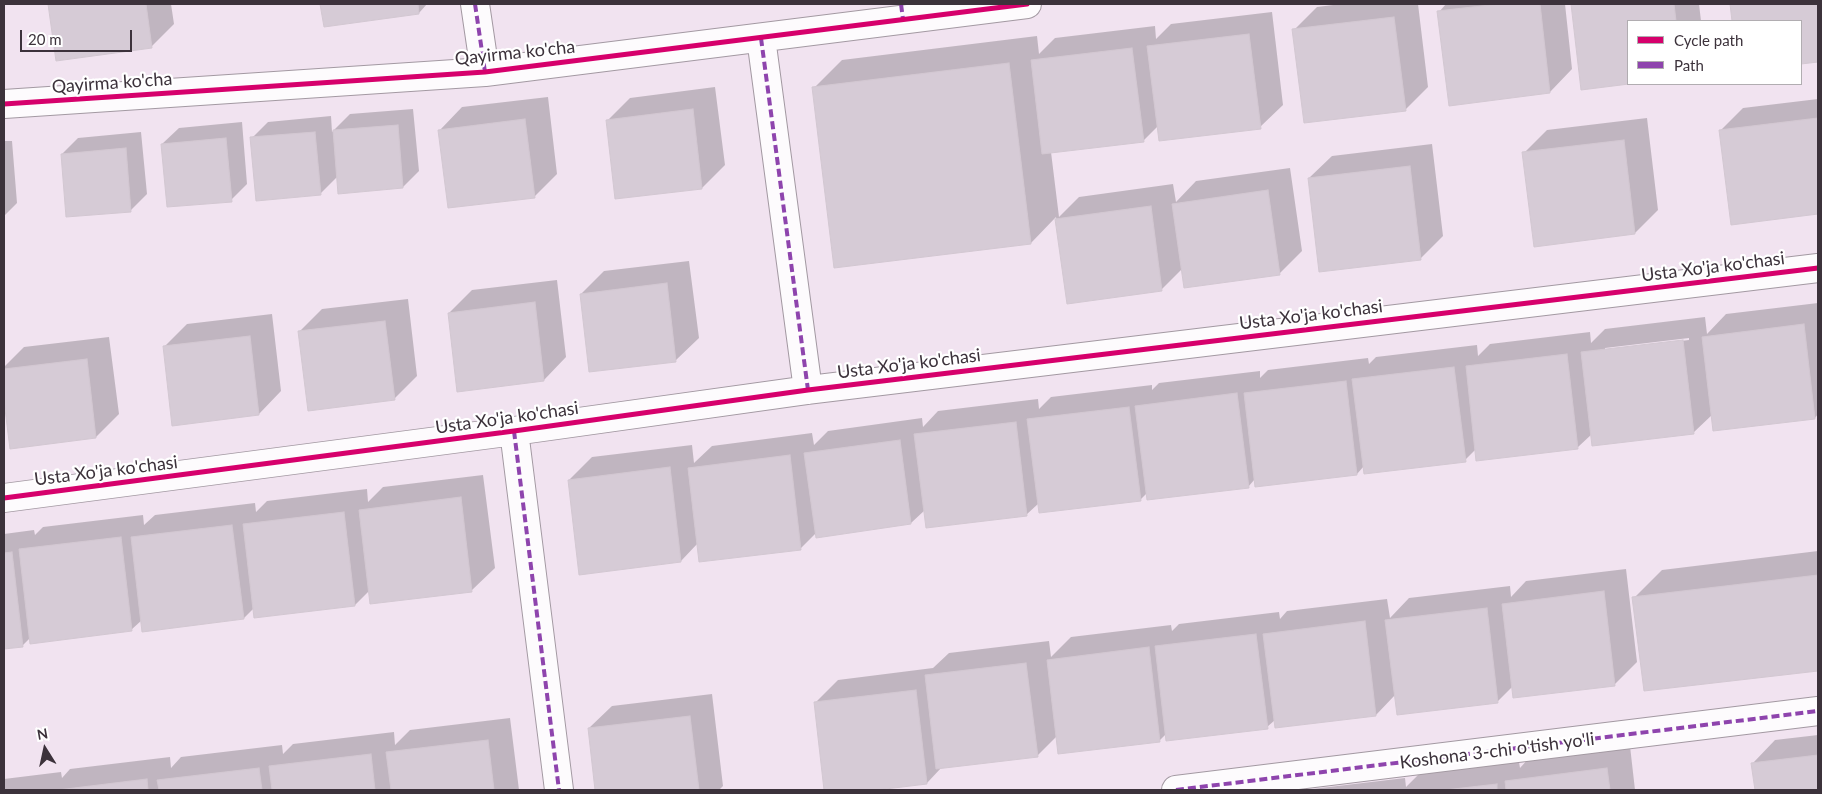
<!DOCTYPE html>
<style>
body{margin:0}
#map{position:relative;width:1822px;height:794px;overflow:hidden;background:#f1e3f0;font-family:Lato,sans-serif}
canvas{display:block}
.frame{position:absolute;inset:0;border:5px solid #3c323b;pointer-events:none}
.legend{position:absolute;left:1627px;top:20px;width:175px;height:65px;box-sizing:border-box;background:#fff;border:1px solid #b1adb1;margin:0;padding:6px 9px;list-style:none;font-size:15px;color:#3c323b}
.legend li{display:flex;align-items:center;gap:10px;height:25px}
.legend b{width:25px;border:1px solid #b1adb1}
.north{position:absolute;left:20px;top:724px;width:50px;height:50px;-webkit-text-stroke:4px #fff;paint-order:stroke;rotate:350deg;font-size:14px;font-weight:700;line-height:20px;text-align:center;color:#3c323b}
.north::after{content:'';display:block;margin:auto;width:18px;height:22px;background:#3c323b;clip-path:polygon(50% 0,100% 100%,50% 72%,0 100%)}
.scale{position:absolute;left:20px;top:30px;width:112px;height:22px;box-sizing:border-box;border:2px solid #3c323b;border-top:0;padding-left:6px;font-size:15px;line-height:18px;white-space:nowrap;color:#3c323b;-webkit-text-stroke:4px #fff;paint-order:stroke}
</style>
<div id="map">
<canvas width="1822" height="794"></canvas>
<div class="frame"></div>
<ul class="legend">
<li><b style="height:6px;background:#d6006c"></b>Cycle path</li>
<li><b style="height:6px;background:#8e44ad"></b>Path</li>
</ul>
<div class="north">N</div>
<div class="scale">20 m</div>
</div>
<script>
const context = document.querySelector('canvas').getContext('2d');
context.lineJoin = 'round';
function fill(path, color) { context.fillStyle = color; context.fill(path, 'evenodd'); }
const toPath = rows => new Path2D(rows.map(r => 'M' + r).join(''));
function stroke(path, color, width, dash) { context.strokeStyle = color; context.lineWidth = width; context.lineCap = dash ? 'butt' : 'round'; context.setLineDash(dash || []); context.stroke(path); }
function drawText(font, color, halo, rows, align = 'center') {
  context.font = font + ' Lato,sans-serif'; context.lineWidth = 4.5; context.setLineDash([]); context.textBaseline = 'middle'; context.strokeStyle = halo; context.fillStyle = color; for (const [text, x, y, turn = 0] of rows) {
    context.save(); context.translate(x, y); context.rotate((+turn || 0) * Math.PI / 180); context.textAlign = isNaN(turn) ? turn : align; if (halo) context.strokeText(text, 0, 0); context.fillText(text, 0, 0); context.restore();
  }
}
fill(toPath([
 [50,4,171,4,174,24,151,47,57,60],
 [322,4,427,4,419,13,325,25],
 [1341,4,1418,4,1428,87,1405,110,1294,30,1317,7],
 [1446,4,1565,4,1572,69,1550,92,1439,12],
 [1572,4,1699,4,1701,21,1628,21,1628,83,1582,88],
 [1731,4,1818,4,1818,61,1801,63,1801,21,1733,21],
 [1272,12,1283,105,1260,127,1158,126,1143,141,1051,152,1059,217,1079,197,1173,184,1176,202,1196,181,1290,168,1302,251,1279,274,1183,268,1162,289,1068,303,1056,217,1031,243,814,88,842,60,1037,36,1039,54,1055,38,1155,26,1156,39,1171,24],
 [715,87,725,165,702,188,607,121,630,98],
 [548,97,557,174,534,197,440,130,462,107],
 [1818,99,1818,213,1732,223,1720,131,1743,108],
 [413,109,419,171,403,187,338,176,320,194,252,138,268,122,331,116,332,132,350,114],
 [1647,118,1658,210,1635,233,1524,153,1547,130],
 [242,122,247,184,231,200,162,144,179,128],
 [141,132,147,194,131,210,62,154,78,138],
 [4,141,12,141,17,203,4,216],
 [1432,144,1443,236,1420,259,1309,178,1332,156],
 [689,261,699,338,676,360,591,371,581,294,604,271],
 [557,280,566,357,544,380,449,313,472,290],
 [408,299,417,376,394,399,299,332,322,309],
 [1818,303,1818,414,1815,418,1715,430,1713,414,1693,433,1592,434,1578,447,1478,460,1476,449,1465,460,1364,466,1357,474,1255,479,1248,487,1147,493,1140,500,1039,503,1026,515,925,510,911,523,817,537,816,533,801,548,698,543,681,561,569,480,592,457,692,445,694,463,712,446,812,433,814,445,828,431,922,418,923,427,938,411,1038,399,1039,409,1051,397,1152,385,1152,390,1159,383,1260,371,1260,378,1268,370,1368,358,1369,364,1376,357,1477,345,1478,356,1490,344,1590,332,1591,343,1605,329,1705,317,1707,334,1726,314],
 [1689,338,1689,340,1605,350,1605,348],
 [272,314,281,391,259,414,164,347,187,324],
 [109,337,119,414,96,437,11,447,4,391,4,367,24,347],
 [483,475,495,568,472,590,370,590,355,605,254,608,244,618,142,620,131,630,31,637,22,646,4,648,4,534,34,530,35,535,43,527,143,515,144,525,155,515,255,503,256,512,267,501,367,489,368,502,383,487],
 [1818,551,1818,669,1645,690,1634,598,1662,570],
 [1626,569,1637,662,1614,685,1513,686,1498,701,1395,695,1376,715,1275,720,1267,727,1166,734,1159,741,1057,736,1037,756,942,767,927,783,866,790,826,790,815,703,838,680,933,668,949,653,1049,641,1051,657,1071,637,1171,625,1172,631,1179,624,1279,612,1280,619,1287,611,1387,599,1390,618,1409,598,1510,586,1511,597,1526,581],
 [712,694,723,786,719,790,596,790,589,728,612,706],
 [510,718,519,790,4,790,4,779,61,772,62,778,70,769,170,757,171,768,181,757,282,745,283,754,293,744,394,732,395,745,410,730],
 [1818,735,1818,790,1756,790,1753,763,1775,740],
 [1630,746,1635,790,1304,790,1405,778,1406,787,1419,774,1519,762,1520,768,1529,758]
]), '#0003');
const building = toPath([
 [48,4,146,4,152,48,56,61,48,4],
 [320,4,418,4,419,14,324,27,320,4],
 [1499,4,1540,4,1550,93,1449,106,1437,11,1499,4],
 [1571,4,1674,4,1676,21,1628,21,1629,84,1581,90,1571,4],
 [1730,4,1818,4,1818,62,1801,64,1801,21,1732,21,1730,4],
 [1394,17,1406,111,1304,123,1292,29,1394,17],
 [1249,34,1261,129,1159,141,1147,46,1249,34],
 [1132,48,1144,142,1042,154,1031,60,1132,48],
 [1009,63,1031,244,834,268,812,87,1009,63],
 [693,109,702,189,615,199,606,120,693,109],
 [1818,118,1818,214,1731,225,1719,130,1818,118],
 [525,119,535,198,448,208,438,130,525,119],
 [398,125,403,188,338,194,333,130,398,125],
 [315,132,321,195,256,201,250,137,315,132],
 [226,138,232,202,167,207,161,144,226,138],
 [1624,140,1635,234,1534,247,1522,152,1624,140],
 [126,148,131,212,66,217,61,154,126,148],
 [1410,166,1421,260,1319,272,1308,178,1410,166],
 [1268,190,1280,275,1184,288,1172,204,1268,190],
 [1151,206,1162,291,1067,304,1055,219,1151,206],
 [667,283,676,362,589,372,580,294,667,283],
 [535,302,544,381,457,392,448,313,535,302],
 [385,321,395,400,308,411,298,331,385,321],
 [1804,324,1815,419,1713,431,1702,337,1804,324],
 [250,336,259,415,172,426,163,346,250,336],
 [1683,340,1694,434,1592,446,1581,352,1683,340],
 [1567,354,1578,449,1476,461,1466,366,1567,354],
 [87,359,96,438,10,449,4,401,4,369,87,359],
 [1454,367,1466,462,1364,474,1352,379,1454,367],
 [1346,381,1357,475,1255,487,1244,393,1346,381],
 [1237,393,1249,488,1147,500,1135,406,1237,393],
 [1129,407,1141,501,1039,513,1027,419,1129,407],
 [1016,422,1027,516,926,528,914,434,1016,422],
 [900,440,911,524,816,538,804,453,900,440],
 [790,455,801,550,699,562,688,468,790,455],
 [670,467,681,562,579,575,568,480,670,467],
 [461,497,472,592,370,604,359,510,461,497],
 [344,512,355,606,254,618,243,524,344,512],
 [232,525,244,619,142,632,131,537,232,525],
 [121,537,132,631,30,644,19,549,121,537],
 [12,552,23,647,4,649,4,553,12,552],
 [1818,575,1818,671,1644,691,1632,597,1818,575],
 [1604,591,1615,686,1513,698,1502,604,1604,591],
 [1487,608,1498,703,1397,715,1385,620,1487,608],
 [1365,621,1376,716,1275,728,1263,634,1365,621],
 [1256,634,1268,729,1166,741,1155,646,1256,634],
 [1149,647,1160,742,1058,754,1047,660,1149,647],
 [1026,663,1038,757,936,769,925,675,1026,663],
 [916,690,927,784,877,790,824,790,814,702,916,690],
 [690,716,699,790,595,790,588,728,690,716],
 [488,740,494,790,391,790,386,752,488,740],
 [371,754,375,790,272,790,269,766,371,754],
 [1818,755,1818,790,1755,790,1751,763,1818,755],
 [259,768,262,790,159,790,157,780,259,768],
 [1607,768,1610,790,1506,790,1505,781,1607,768],
 [147,779,148,790,58,790,147,779],
 [1497,784,1497,790,1445,790,1497,784]
]);
fill(building, '#d6cbd6');
stroke(building, '#d2c7d1', 1);
const street = toPath([
 [475,4,485,72],
 [761,38,808,390],
 [4,104,485,72,1027,4],
 [514,431,559,790],
 [4,498,514,431,808,390,1818,268],
 [1176,790,1818,711]
]);
stroke(street, '#a399a2', 30);
stroke(street, '#fdfbfd', 28);
stroke(toPath([
 [475,4,485,72],
 [901,4,903,19],
 [761,38,808,390],
 [514,431,559,790],
 [1176,790,1818,711]
]), '#8e44ad', 4, [8, 4]);
stroke(toPath([
 [4,104,485,72,1027,4],
 [4,498,514,431,808,390,1818,268]
]), '#d6006c', 5);
drawText('18px', '#3c323b', '#fff', [
 ["Qayirma ko'cha",515,53,-6],
 ["Qayirma ko'cha",112,83,-4],
 ["Usta Xo'ja ko'chasi",1713,267,-7],
 ["Usta Xo'ja ko'chasi",1311,315,-7],
 ["Usta Xo'ja ko'chasi",909,364,-7],
 ["Usta Xo'ja ko'chasi",507,418,-8],
 ["Usta Xo'ja ko'chasi",106,471,-7],
 ["Koshona 3-chi o'tish yo'li",1497,751,-7]
]);
</script>
